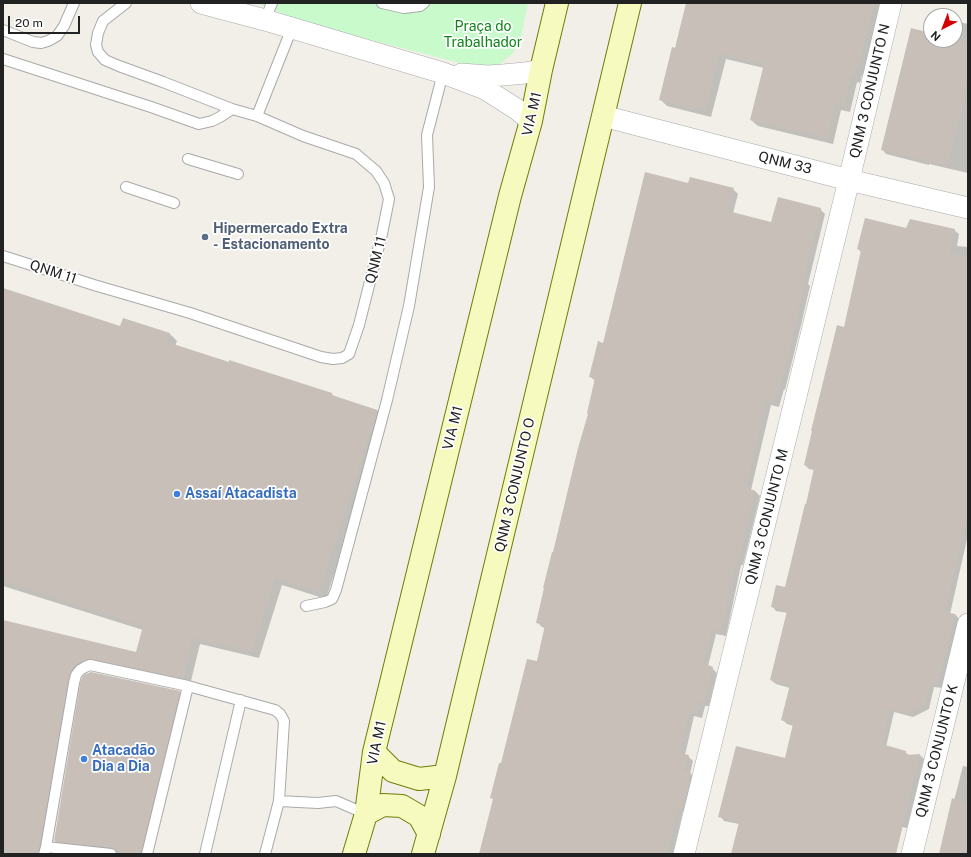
<!DOCTYPE html>
<meta charset="utf-8">
<style>
body{margin:0}
#map{position:relative;width:971px;height:857px;overflow:hidden;background:#f2efe9;font-family:"Public Sans",sans-serif}
canvas{display:block}
.frame{position:absolute;inset:0;border:4px solid #222;pointer-events:none}
.north{position:absolute;left:923px;top:8px;width:40px;height:40px;box-sizing:border-box;background:#fff;border:1px solid #a7a7a7;border-radius:50%;rotate:222deg;font-size:11px;font-weight:700;line-height:16px;text-align:center;color:#222}
.north::after{content:'';display:block;margin:auto;width:14px;height:18px;background:#d40000;clip-path:polygon(50% 0,100% 100%,50% 72%,0 100%)}
.scale{position:absolute;left:8px;top:16px;width:72px;height:18px;box-sizing:border-box;border:2px solid #222;border-top:0;padding-left:5px;font-size:12px;line-height:14px;white-space:nowrap;color:#222;-webkit-text-stroke:3px #fff;paint-order:stroke}
</style>
<div id="map">
<canvas width="971" height="857"></canvas>
<div class="frame"></div>
<div class="north">N</div>
<div class="scale">20 m</div>
</div>
<script>
const context = document.querySelector('canvas').getContext('2d');
context.lineJoin = 'round';
function fill(path, color) { context.fillStyle = color; context.fill(path, 'evenodd'); }
const toPath = rows => new Path2D(rows.map(r => 'M' + r).join(''));
function stroke(path, color, width, dash) { context.strokeStyle = color; context.lineWidth = width; context.lineCap = dash ? 'butt' : 'round'; context.setLineDash(dash || []); context.stroke(path); }
function drawText(font, color, halo, rows, align = 'center') {
  context.font = font + ' "Public Sans",sans-serif'; context.lineWidth = 3.5; context.setLineDash([]); context.textBaseline = 'middle'; context.strokeStyle = halo; context.fillStyle = color; for (const [text, x, y, turn = 0] of rows) {
    context.save(); context.translate(x, y); context.rotate((+turn || 0) * Math.PI / 180); context.textAlign = isNaN(turn) ? turn : align; if (halo) context.strokeText(text, 0, 0); context.fillText(text, 0, 0); context.restore();
  }
}
fill(toPath([
 [255,3,528,3,521,37,513,53,495,68,483,69,306,23,270,8]
]), '#c8facc');
fill(toPath([
 [687,3,880,3,864,75,862,75,860,83,857,82,850,112,841,110,833,144,758,126,751,120,764,68,726,59,711,117,667,106,660,99,676,49],
 [959,22,968,24,968,173,929,164,929,165,886,154,882,149,931,34,931,40,955,40],
 [689,184,733,189,738,194,733,213,772,224,820,209,825,214,808,284,810,286,802,321,785,390,784,389,779,407,771,405,751,490,755,491,760,496,743,565,741,565,726,636,716,634,708,666,712,668,717,673,709,706,705,706,702,718,694,716,685,755,688,756,693,761,690,773,695,778,687,812,683,811,673,854,480,854,494,800,492,798,537,662,545,628,542,627,537,622,589,414,595,381,590,376,604,344],
 [907,229,954,230,959,234,957,246,968,247,968,535,950,614,955,614,959,619,943,688,934,687,929,709,913,717,894,712,886,747,905,752,910,756,920,755,924,759,907,828,898,826,892,854,732,854,739,824,724,821,720,816,785,760,794,726,787,724,783,720,790,688,776,684,771,680,788,613,776,611,772,606,786,588,807,505,815,470,809,469,805,465,845,328,862,253,858,249],
 [3,289,121,327,170,334,177,341,175,346,332,394,334,397,377,410,384,418,326,599,282,585,259,658,200,644,190,685,99,665,84,671,78,679,46,854,3,854,3,621,137,653,143,630,3,586],
 [180,692,187,699,149,854,116,854,62,848,55,841],
 [963,766,968,767,968,854,940,854]
]), '#0003');
fill(toPath([
 [686,3,874,3,858,69,856,69,854,77,851,76,844,106,835,104,827,138,750,120,764,64,719,53,705,111,659,100,672,47,675,48],
 [911,28,931,33,931,40,955,40,955,39,968,43,968,76,963,96,965,96,947,166,881,150],
 [645,172,688,183,690,177,734,188,728,211,771,222,778,197,821,208,803,280,806,280,797,315,798,315,780,386,779,385,775,403,766,401,746,487,755,491,738,561,736,561,721,631,712,630,703,663,713,667,704,702,700,701,697,713,689,711,680,753,689,755,684,771,691,772,682,808,678,807,667,854,479,854,493,799,490,798,499,763,501,763,527,659,537,661,545,625,536,623,544,588,543,588,552,552,553,552,578,448,588,414,587,413,595,378,589,377,598,341,603,343],
 [865,218,906,228,910,219,955,229,949,254,968,257,968,513,945,612,955,614,938,684,930,683,925,705,908,713,890,709,882,744,906,751,905,755,920,754,896,854,731,854,739,822,718,817,736,746,785,758,793,724,781,720,790,685,770,680,787,611,771,607,776,585,785,587,805,504,806,504,814,468,804,465,812,431,811,431,837,325,844,327,861,250,857,249],
 [3,288,120,326,123,318,170,333,167,342,229,362,229,360,332,393,332,395,377,410,319,592,275,578,252,651,192,638,183,678,91,659,88,659,77,664,71,671,68,682,38,854,3,854,3,620,136,652,143,626,3,581],
 [91,672,180,691,141,854,117,854,115,849,112,848,54,841,80,684,82,678,84,675],
 [952,798,968,804,968,854,939,854]
]), '#c7bfb8');
const service = toPath([
 [382,3,404,8,420,6,424,3],
 [265,20,272,3],
 [3,30,33,42,41,43,48,41,57,36,64,26,74,3],
 [3,59,151,107,199,124,212,121,220,117,232,109],
 [257,116,292,28],
 [188,159,238,174],
 [126,187,174,203],
 [3,256,94,285,190,313,321,357,333,359,342,358,349,354,359,325,382,234,389,199,384,183,376,171,356,154,303,136,257,116,232,109,163,82,119,66,105,60,98,52,96,45,98,33,103,21,126,3],
 [306,606,325,602,332,599,336,590,387,400,409,306,429,187,427,135,443,73],
 [46,847,111,854],
 [44,854,46,847,74,683,76,675,80,670,85,667,90,665,188,686,275,710,280,714,284,721,279,801],
 [147,854,188,686],
 [205,854,241,700],
 [265,854,279,801,318,803,336,801,366,814]
]);
const minor = toPath([
 [201,3,265,20,443,73,485,89,518,110,531,121],
 [461,74,488,76,503,75,525,73,541,70],
 [603,116,849,180,968,208],
 [684,854,849,180,891,3],
 [912,854,968,624]
]);
const secondary = toPath([
 [374,752,393,771,419,779,445,776],
 [366,814,383,805,402,806,419,816,429,834],
 [354,854,366,814,374,752,510,196,531,121,541,70,557,3],
 [423,854,445,776,630,3]
]);
stroke(service, '#a9a9a9', 12);
stroke(minor, '#a9a9a9', 22);
stroke(secondary, '#707d05', 24);
stroke(service, '#fff', 10);
stroke(minor, '#fff', 21);
stroke(secondary, '#f7fabf', 22);
for (const [x, y, r, color] of [
 [205,237,4,"#5c6f8a"],
 [177,494,4,"#3f7fe0"],
 [84,759,4,"#3f7fe0"]
]) { const dot = new Path2D(); dot.arc(x, y, r, 0, 2 * Math.PI); context.fillStyle = color; context.fill(dot); stroke(dot, '#fff', 1.5); }
drawText('14px', '#0c8416', '#fff', [
 ["Praça do",483,27],
 ["Trabalhador",483,43]
]);
drawText('14px', '#222', '#fff', [
 ["QNM 3 CONJUNTO N",870,91,-77],
 ["VIA M1",532,114,-77],
 ["QNM 33",785,163,14],
 ["QNM 11",376,260,-76],
 ["QNM 11",53,272,18],
 ["VIA M1",453,428,-76],
 ["QNM 3 CONJUNTO O",515,485,-77],
 ["QNM 3 CONJUNTO M",767,517,-76],
 ["VIA M1",377,743,-78],
 ["QNM 3 CONJUNTO K",937,751,-76]
]);
drawText('bold 14px', '#4e5e75', '#fff', [
 ["Hipermercado Extra",213,229],
 ["- Estacionamento",213,245]
], 'left');
drawText('bold 14px', '#366cbe', '#fff', [
 ["Assaí Atacadista",185,494],
 ["Atacadão",92,751],
 ["Dia a Dia",92,767]
], 'left');
</script>
